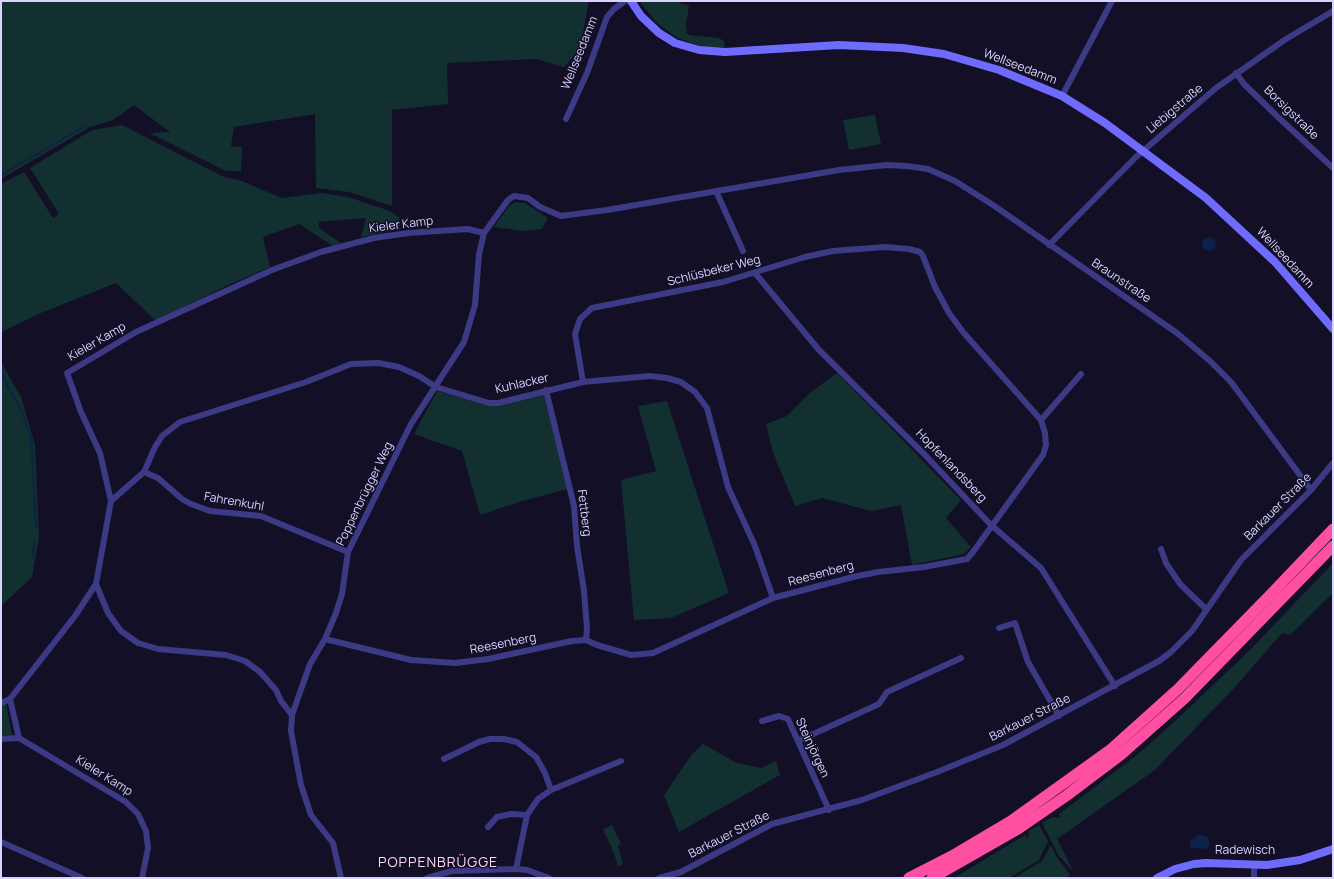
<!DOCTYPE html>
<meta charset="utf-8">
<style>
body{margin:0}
#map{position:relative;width:1334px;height:879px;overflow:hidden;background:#130f26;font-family:Manrope,sans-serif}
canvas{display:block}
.frame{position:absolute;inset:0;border:2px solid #d9d4ff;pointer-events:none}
</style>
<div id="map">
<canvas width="1334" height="879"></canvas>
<div class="frame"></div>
</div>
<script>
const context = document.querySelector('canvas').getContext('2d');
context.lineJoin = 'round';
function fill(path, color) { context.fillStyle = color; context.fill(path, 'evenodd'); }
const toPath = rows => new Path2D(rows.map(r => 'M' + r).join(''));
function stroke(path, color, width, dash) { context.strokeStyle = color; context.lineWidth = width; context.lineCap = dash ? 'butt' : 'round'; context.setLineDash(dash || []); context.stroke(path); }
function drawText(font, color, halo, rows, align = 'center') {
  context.font = font + ' Manrope,sans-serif'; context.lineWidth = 3; context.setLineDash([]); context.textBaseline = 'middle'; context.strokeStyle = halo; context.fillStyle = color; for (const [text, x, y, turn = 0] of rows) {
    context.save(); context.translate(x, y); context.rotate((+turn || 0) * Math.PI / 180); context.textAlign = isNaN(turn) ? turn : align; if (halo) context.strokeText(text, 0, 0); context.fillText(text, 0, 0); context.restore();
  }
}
fill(toPath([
 [1,1,589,1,580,49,564,67,536,59,447,63,448,104,392,110,392,206,349,192,316,188,315,114,234,127,231,146,242,147,241,171,226,171,149,133,170,132,134,105,113,120,90,127,1,179],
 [639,1,679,1,680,3,689,6,686,24,687,33,690,35,719,38,724,41,725,47,718,48,699,46,676,37,657,23],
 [875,115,881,144,849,150,843,120],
 [122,125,224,177,239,180,282,198,322,193,348,197,390,211,399,217,400,229,361,237,366,218,319,222,319,228,341,243,333,246,299,224,263,237,270,267,226,286,156,321,116,283,41,313,1,332,1,184,24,172,53,218,59,214,30,168,92,130],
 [515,202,525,203,548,218,542,229,524,231,494,227,508,207],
 [1,362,21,397,35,445,39,536,32,577,1,606],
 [837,373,961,500,946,518,971,547,964,554,912,565,901,505,871,511,822,498,795,506,773,453,766,424,787,416,811,392],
 [437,391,489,405,544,394,568,489,522,501,480,515,462,451,414,434],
 [667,401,729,593,671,618,634,620,621,480,656,471,638,406],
 [1333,563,1333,593,1290,635,1282,633,1235,687,1155,770,1057,839,1074,872,1059,856,1042,823,1053,817,1060,818,1059,814,1137,755,1174,722,1248,652],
 [6,703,12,735,2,737,1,706],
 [703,744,737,763,761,768,776,761,780,775,679,832,664,795,692,754],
 [612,825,621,843,618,846,623,864,618,867,614,853,603,829],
 [1039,825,1048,841,1039,860,1009,878,954,878,1025,835,1028,838,1029,831],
 [1051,845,1056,856,1070,875,1064,878,1014,878,1042,861]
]), '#12302f');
fill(toPath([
 '1202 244a7 7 0 1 1 14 0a7 7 0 1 1-14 0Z',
 [1200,834,1208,837,1210,846,1205,849,1190,848,1190,841]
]), '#0c2248');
stroke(toPath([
 [1,175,87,125],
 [1,371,9,390,20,407,31,437,36,527],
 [32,557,35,540]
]), '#0c2248', 2);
stroke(toPath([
 [1236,73,1244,84,1279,118,1333,168],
 [1062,96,1112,1],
 [566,119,587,73,607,17,614,9,625,1],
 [716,191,743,251],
 [1049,245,1136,157,1216,88,1286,39,1333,11],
 [755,273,819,350,925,455,991,525,1041,568,1115,686],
 [546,390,574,506,577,546,584,591,587,629,586,640],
 [1041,420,1081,374],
 [144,472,158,478,182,499,191,504,210,511,261,516,348,552],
 [111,501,144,472,155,447,162,436,180,422,306,382,351,364,378,363,399,367,419,376,436,387,489,403,498,403,583,382,650,376,667,378,681,382,695,392,707,408,728,487,755,546,773,598],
 [1161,549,1166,563,1180,584,1206,609],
 [96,584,108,613,121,631,138,643,158,649,226,655,245,661,260,672,276,690,281,701,292,715],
 [999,628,1015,623,1028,662,1059,716],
 [325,639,411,660,455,663,488,659,572,641,586,640,597,645,631,655,653,653,773,598,853,577,878,572,924,567,967,559,973,552,1043,455,1046,445,1045,433,1041,420,963,332,949,313,935,287,923,256,920,252,909,249,885,247,833,251,805,257,723,282,592,308,580,319,575,334,583,382],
 [1,703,10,699],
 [762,721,779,716,788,719,829,810],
 [19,738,10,699,75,616,96,584,111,501,100,453,81,412,67,373,136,332,272,270,321,252,374,238,408,233,468,229,484,233],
 [1,739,19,738,126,802,138,814,146,831,148,848,142,878],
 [798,741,879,704,887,692,961,658],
 [444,759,479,742,490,739,504,739,517,742,536,757,545,773,551,790],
 [488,827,497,817,511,814,527,815],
 [1,842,82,878],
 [1254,866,1254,878],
 [516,869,527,815,538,799,551,790,621,761],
 [341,878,333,843,311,815,301,785,291,731,292,715,310,664,325,639,336,613,342,594,348,552,411,424,464,342,475,305,479,254,484,233,508,200,514,196,528,198,540,207,561,216,607,210,839,170,887,165,907,166,928,169,955,181,993,205,1177,333,1210,361,1231,382,1311,490],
 [427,878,452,871,516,869,527,870,549,878],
 [659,878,681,872,772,824,862,800,937,772,1003,745,1159,661,1171,652,1192,631,1241,560,1311,490,1333,463]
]), '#3d3a85', 6);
stroke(toPath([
 [631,1,641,16,659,33,675,43,699,50,725,52,839,45,903,48,944,54,999,70,1062,96,1105,123,1206,198,1275,262,1333,329],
 [1157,878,1175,869,1194,864,1206,863,1267,865,1300,860,1333,849]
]), '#6f6bff', 8);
stroke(toPath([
 [909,878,952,856,1011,821,1110,750,1178,689,1272,593,1333,529],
 [932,878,1018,829,1066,796,1123,753,1185,698,1333,546]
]), '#ff4fa3', 11);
drawText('12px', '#d9d4ff', '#130f26', [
 ["Wellseedamm",580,53,-68],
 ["Wellseedamm",1020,67,21],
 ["Liebigstraße",1175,109,-40],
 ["Borsigstraße",1291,113,44],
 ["Kieler Kamp",401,225,-7],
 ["Wellseedamm",1285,258,47],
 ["Schlüsbeker Weg",714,271,-14],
 ["Braunstraße",1121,281,34],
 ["Kieler Kamp",97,342,-30],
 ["Kuhlacker",522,384,-13],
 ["Hopfenlandsberg",951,466,46],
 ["Poppenbrügger Weg",365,494,-64],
 ["Fahrenkuhl",234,502,10],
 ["Barkauer Straße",1278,507,-45],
 ["Fettberg",584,513,83],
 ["Reesenberg",821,574,-15],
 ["Reesenberg",503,644,-11],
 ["Barkauer Straße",1030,718,-27],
 ["Steinjörgen",812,748,65],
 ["Kieler Kamp",104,776,32],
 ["Barkauer Straße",729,835,-27],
 ["Radewisch",1245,851]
]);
context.letterSpacing = '1px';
drawText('14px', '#ffd6f0', '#130f26', [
 ["POPPENBRÜGGE",438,863]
]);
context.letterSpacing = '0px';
</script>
